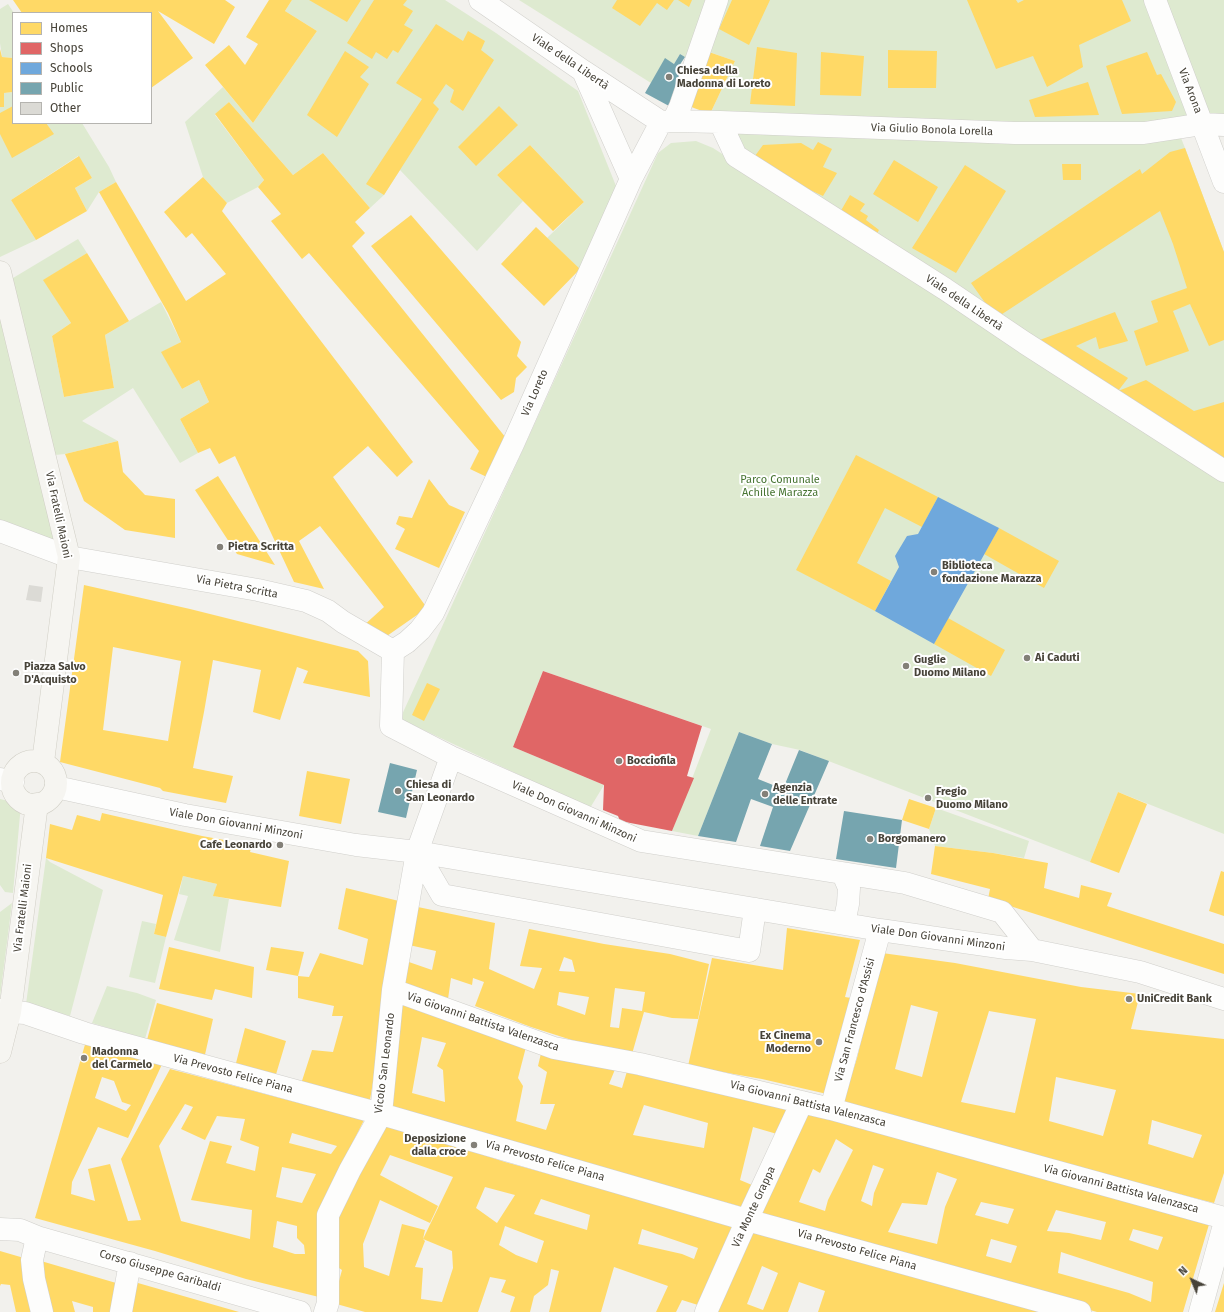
<!DOCTYPE html>
<meta charset="utf-8">
<style>
body{margin:0}
#map{position:relative;width:1224px;height:1312px;overflow:hidden;background:#f2f1ed;font-family:"Fira Sans",sans-serif}
canvas{display:block}
.legend{position:absolute;left:12px;top:12px;width:140px;height:112px;box-sizing:border-box;background:#fff;border:1px solid #b5b4b0;margin:0;padding:5px 7px;list-style:none;font-size:12px;color:#474339}
.legend li{display:flex;align-items:center;gap:8px;height:20px}
.legend b{width:20px;border:1px solid #b5b4b0}
.north{position:absolute;left:1172px;top:1260px;width:40px;height:40px;-webkit-text-stroke:3px #fff;paint-order:stroke;rotate:316deg;font-size:11px;font-weight:700;line-height:16px;text-align:center;color:#474339}
.north::after{content:'';display:block;margin:auto;width:14px;height:18px;background:#474339;clip-path:polygon(50% 0,100% 100%,50% 72%,0 100%)}
</style>
<div id="map">
<canvas width="1224" height="1312"></canvas>
<ul class="legend">
<li><b style="height:11px;background:#ffd966"></b>Homes</li>
<li><b style="height:11px;background:#e06666"></b>Shops</li>
<li><b style="height:11px;background:#6fa8dc"></b>Schools</li>
<li><b style="height:11px;background:#76a5af"></b>Public</li>
<li><b style="height:11px;background:#dbdad5"></b>Other</li>
</ul>
<div class="north">N</div>
</div>
<script>
const context = document.querySelector('canvas').getContext('2d');
context.lineJoin = 'round';
function fill(path, color) { context.fillStyle = color; context.fill(path, 'evenodd'); }
const toPath = rows => new Path2D(rows.map(r => 'M' + r).join(''));
function stroke(path, color, width, dash) { context.strokeStyle = color; context.lineWidth = width; context.lineCap = dash ? 'butt' : 'round'; context.setLineDash(dash || []); context.stroke(path); }
function drawText(font, color, halo, rows, align = 'center') {
  context.font = font + ' "Fira Sans",sans-serif'; context.lineWidth = 4; context.setLineDash([]); context.textBaseline = 'middle'; context.strokeStyle = halo; context.fillStyle = color; for (const [text, x, y, turn = 0] of rows) {
    context.save(); context.translate(x, y); context.rotate((+turn || 0) * Math.PI / 180); context.textAlign = isNaN(turn) ? turn : align; if (halo) context.strokeText(text, 0, 0); context.fillText(text, 0, 0); context.restore();
  }
}
fill(toPath([
 [292,0,445,0,496,33,578,91,622,201,587,276,547,238,584,202,530,145,497,175,523,201,477,251,400,170,384,195,370,208,323,153,293,175,229,102,215,115,264,180,258,187,227,203,203,177,185,122,223,87,253,123,317,31,285,11],
 [519,0,1224,0,1224,115,1198,111,1177,128,1185,148,1224,252,1224,470,736,156,710,114,735,61,706,51,695,63,680,54,674,64,665,59,651,83],
 [8,4,14,13,13,58,2,57,0,43,0,9],
 [13,92,13,123,82,123,109,167,116,182,99,192,87,211,75,188,92,178,78,156,11,200,36,240,0,257,0,107,4,107,4,93],
 [696,141,713,148,1224,478,1224,834,1118,792,1090,862,800,750,772,744,739,732,698,836,672,831,711,729,543,671,513,747,604,785,590,808,400,719,658,153,671,143],
 [78,239,87,253,44,280,71,323,52,336,64,397,114,388,105,335,161,302,181,342,162,352,182,389,199,380,209,402,180,419,198,453,180,463,133,388,82,421,118,441,65,454,45,456,69,557,0,531,0,272,3,284],
 [0,799,21,804,13,893,5,892,0,885],
 [936,808,1029,841,1024,858,993,853,935,846,929,829],
 [46,858,50,862,103,890,70,1016,26,1004],
 [183,876,217,884,214,896,229,899,220,952,174,940,188,896,179,894],
 [12,903,0,997,0,912],
 [142,921,156,924,154,934,166,937,155,983,129,977],
 [107,986,137,993,156,1000,145,1039,92,1023]
]), '#deead0');
fill(toPath([
 [13,0,225,0,235,7,214,44,158,11,193,58,151,88,151,13,22,13],
 [269,0,292,0,285,11,317,31,253,123,205,65,229,45,245,65,258,44,246,37],
 [309,0,361,0,347,22],
 [374,0,407,0,403,5,413,11,404,25,413,30,398,53,393,50,387,59,376,52,372,59,347,43],
 [617,0,674,0,667,10,657,3,640,26,612,8],
 [678,0,692,0,689,7],
 [732,0,770,0,749,45,719,29],
 [967,0,1016,0,1018,3,1024,0,1122,0,1131,21,1079,45,1083,67,1047,87,1033,56,996,69],
 [436,24,463,41,468,31,485,41,481,50,494,60,463,111,450,102,454,90,446,84,433,103,439,109,384,195,366,184,422,99,396,83],
 [757,47,797,53,795,106,750,104],
 [0,49,2,57,13,58,13,92,4,93,4,107,0,107],
 [888,50,937,51,936,88,888,88],
 [345,51,369,67,360,77,369,84,337,137,307,115],
 [706,51,735,61,710,114,686,105],
 [821,52,864,56,861,96,820,95],
 [1147,52,1157,75,1161,74,1176,102,1172,111,1122,114,1106,66],
 [1088,82,1099,115,1035,117,1029,100],
 [229,102,293,175,323,153,370,208,355,222,365,233,352,246,506,438,491,479,470,469,479,451,309,253,302,259,271,221,281,214,258,187,264,180,215,114],
 [13,106,13,123,46,123,54,134,12,158,0,134,0,113],
 [499,106,518,125,476,166,458,147],
 [818,142,832,149,823,167,837,173,823,196,808,189,805,193,752,160,763,145,801,143,813,150],
 [530,145,584,202,553,231,497,175],
 [1185,148,1224,252,1224,340,1209,346,1190,304,1173,311,1189,351,1146,366,1134,331,1158,322,1151,301,1187,288,1173,244,1160,211,996,318,971,283,1140,169,1142,174,1170,152],
 [79,156,92,178,75,188,87,211,36,240,11,200],
 [894,160,938,187,918,222,873,194],
 [1062,164,1081,164,1081,180,1063,180],
 [965,165,1006,191,956,273,912,248],
 [203,177,227,203,222,211,413,462,397,477,368,446,333,477,427,608,384,638,362,627,384,607,320,526,299,541,324,589,294,582,235,456,219,464,210,448,198,453,180,419,209,402,199,380,182,389,161,352,181,342,168,313,99,192,116,182,186,301,226,274,192,233,186,238,164,212],
 [850,195,865,204,860,211,868,216,866,220,879,230,875,237,839,214],
 [411,215,521,342,517,356,527,367,516,378,514,392,501,400,371,246],
 [536,227,580,269,544,306,501,264],
 [87,253,129,321,105,335,114,388,64,397,52,336,71,323,43,280],
 [1115,312,1128,341,1099,349,1096,337,1076,346,1128,378,1118,391,1146,380,1194,411,1224,402,1224,460,1037,341],
 [118,441,123,472,145,495,175,499,175,538,125,530,84,501,65,454],
 [856,455,938,497,922,527,885,508,857,563,891,581,875,611,796,570],
 [218,476,275,565,237,554,195,490],
 [429,479,449,505,465,512,439,568,395,549,405,529,396,524,399,516,412,518],
 [999,528,1059,561,1044,588,984,554],
 [84,585,190,609,358,651,368,661,370,697,303,683,308,671,297,667,280,720,253,712,261,670,213,660,204,712,193,768,233,776,226,803,163,791,160,788,60,762],
 [113,647,181,661,168,741,103,730],
 [948,618,1005,650,991,676,934,644],
 [427,683,440,689,424,721,412,715],
 [307,771,350,779,341,824,299,816],
 [1118,792,1147,804,1119,873,1090,862],
 [909,799,936,808,929,829,902,820],
 [102,813,202,836,252,845,250,852,289,861,281,907,213,896,217,884,183,876,166,937,154,934,163,895,46,858,50,824,72,830,77,815,100,821],
 [935,846,993,853,1048,863,1044,888,1079,898,1081,885,1112,893,1107,906,1224,944,1224,974,988,899,990,889,931,874],
 [1221,871,1224,872,1224,916,1209,911],
 [346,888,403,902,370,1100,300,1087,312,1050,333,1052,343,1016,332,1016,334,1006,298,998,298,976,266,970,271,947,304,952,298,976,309,977,320,953,363,965,368,939,338,929],
 [413,906,495,923,489,969,534,989,542,968,520,966,529,929,604,944,670,954,709,964,698,1019,672,1018,644,1012,632,1054,581,1043,531,1027,475,1006,484,982,473,978,472,985,451,978,448,999,403,983,406,961,432,970,436,951,409,945],
 [564,957,572,960,575,972,559,971],
 [615,988,645,992,642,1011,622,1008,619,1028,610,1027],
 [559,992,589,997,585,1015,557,1005],
 [787,928,860,940,845,997,851,998,827,1094,762,1079,688,1066,712,958,783,970],
 [169,947,254,967,252,998,215,989,212,1000,159,989],
 [882,953,955,963,1081,987,1140,994,1131,1029,1224,1039,1224,1173,1214,1203,1104,1175,843,1102,857,1058],
 [911,1005,938,1012,922,1077,895,1069],
 [989,1011,1036,1019,1015,1113,961,1102],
 [1056,1077,1116,1090,1103,1136,1049,1121],
 [1152,1120,1202,1135,1193,1158,1148,1144],
 [402,998,526,1047,518,1078,523,1086,516,1121,546,1130,555,1104,540,1104,547,1072,538,1066,542,1049,616,1067,609,1084,622,1088,628,1068,790,1109,777,1134,753,1127,740,1180,752,1185,742,1207,386,1110],
 [422,1037,446,1043,437,1066,443,1070,445,1102,412,1093],
 [644,1105,708,1123,704,1148,633,1135],
 [157,1003,213,1019,204,1059,147,1040],
 [245,1028,286,1041,274,1081,235,1067],
 [86,1041,164,1060,128,1138,98,1127,72,1182,71,1194,95,1201,88,1169,110,1164,128,1221,141,1220,121,1159,170,1069,364,1120,324,1200,317,1229,323,1298,246,1279,155,1251,35,1218],
 [102,1077,114,1081,122,1102,131,1105,126,1111,95,1098],
 [185,1104,193,1107,181,1129,205,1140,217,1116,245,1119,240,1140,259,1147,255,1171,226,1163,232,1146,210,1141,191,1200,252,1210,250,1239,181,1221,159,1146],
 [292,1133,337,1146,331,1154,289,1143],
 [282,1167,316,1174,302,1203,276,1197],
 [277,1221,297,1226,297,1238,304,1245,305,1254,295,1254,273,1247],
 [809,1110,1210,1221,1183,1312,1097,1312,893,1254,758,1214],
 [836,1139,853,1150,828,1200,825,1211,799,1202,813,1169,820,1173],
 [873,1165,884,1169,874,1193,872,1206,861,1201],
 [937,1172,957,1179,945,1207,937,1244,888,1232,902,1203,927,1205],
 [981,1202,1014,1209,1008,1224,975,1215],
 [1056,1210,1106,1222,1101,1240,1069,1233,1047,1231],
 [1133,1229,1163,1237,1158,1250,1129,1240],
 [991,1239,1017,1246,1011,1263,986,1256],
 [1061,1252,1153,1282,1151,1302,1129,1293,1058,1273],
 [383,1125,442,1141,505,1162,734,1224,698,1305,682,1300,676,1312,656,1312,668,1286,614,1267,601,1312,549,1312,559,1271,551,1269,548,1285,534,1296,530,1312,510,1312,515,1297,501,1292,506,1280,490,1277,478,1312,365,1312,333,1303,342,1270,333,1264,332,1230],
 [390,1155,453,1177,423,1239,425,1230,402,1224,389,1276,364,1267,363,1244,380,1200,430,1223,438,1206,380,1175],
 [485,1187,515,1195,497,1223,476,1208],
 [541,1199,590,1215,587,1230,534,1214],
 [505,1226,544,1241,537,1263,516,1255,499,1245],
 [642,1229,698,1248,694,1259,682,1254,638,1244],
 [423,1239,452,1251,453,1268,442,1302,421,1299,423,1268,415,1267,425,1241],
 [756,1227,1044,1312,818,1312,825,1291,799,1282,788,1312,716,1312],
 [762,1266,778,1273,763,1310,747,1304],
 [0,1251,24,1258,37,1312,16,1312,10,1285,1,1284,0,1286],
 [41,1261,123,1285,118,1312,93,1312,93,1307,72,1301,75,1312,47,1312],
 [131,1281,239,1312,126,1312],
 [1224,1283,1224,1312,1215,1312]
]), '#ffd966');
fill(toPath([
 [543,671,702,726,687,776,694,778,672,831,620,821,618,816,603,810,604,785,513,747]
]), '#e06666');
fill(toPath([
 [938,497,999,528,934,644,875,611,899,567,895,556,907,536,918,534]
]), '#6fa8dc');
fill(toPath([
 [680,54,685,57,679,66,688,71,669,106,645,93,665,58,674,64],
 [739,732,772,744,758,779,783,789,799,750,829,761,790,851,760,846,773,807,751,799,736,842,698,836],
 [390,763,417,770,406,818,378,812],
 [844,811,902,820,896,868,836,859]
]), '#76a5af');
fill(toPath([
 [29,585,43,587,41,602,26,600]
]), '#dbdad5');
const minor = toPath([
 [480,0,583,71,661,122],
 [1155,0,1224,182],
 [583,71,631,179],
 [673,121,680,107,717,0],
 [661,122,673,121,720,122,1015,133,1144,133,1203,124,1224,125],
 [720,122,736,156,945,289,1025,343,1224,471],
 [0,531,69,557,258,590,306,601,328,611,343,622,393,651],
 [393,651,391,726,451,757,641,841,905,883,1002,912,1032,950],
 [393,651,407,642,420,630,433,613,513,444,631,179,661,122],
 [0,779,13,782],
 [56,787,185,815,356,845,417,852,880,930,1006,948,1032,950,1140,972,1224,999],
 [417,852,442,895,749,951,755,909],
 [843,874,849,888,848,904,844,923],
 [393,990,554,1048,640,1064,831,1109,1224,1218],
 [0,1010,10,1012,25,1013,84,1033,381,1114,747,1220,1080,1312],
 [831,1109,880,930],
 [0,1229,20,1230,37,1237,300,1312],
 [37,1237,32,1260,34,1279,42,1312],
 [121,1312,130,1263],
 [325,1312,328,1303,328,1215,350,1170,381,1114,393,990,417,852,451,757],
 [706,1312,747,1220,802,1102],
 [1200,1312,1224,1225]
]);
const secondary = toPath([
 [0,272,69,557,43,762],
 '12 783a22 22 0 1 1 44 0a22 22 0 1 1-44 0Z',
 [0,1052,10,1012,37,804]
]);
stroke(minor, '#d0cfcb', 23);
stroke(secondary, '#d0cec5', 23);
stroke(minor, '#fdfdfc', 22);
stroke(secondary, '#f6f5f1', 22);
for (const [x, y, r, color] of [
 [669,77,4,"#838078"],
 [220,547,4,"#838078"],
 [934,572,4,"#838078"],
 [1027,658,4,"#838078"],
 [906,666,4,"#838078"],
 [16,673,4,"#838078"],
 [619,761,4,"#838078"],
 [398,791,4,"#838078"],
 [765,794,4,"#838078"],
 [928,798,4,"#838078"],
 [870,839,4,"#838078"],
 [280,845,4,"#838078"],
 [1129,999,4,"#838078"],
 [819,1042,4,"#838078"],
 [84,1058,4,"#838078"],
 [474,1145,4,"#838078"]
]) { const dot = new Path2D(); dot.arc(x, y, r, 0, 2 * Math.PI); context.fillStyle = color; context.fill(dot); stroke(dot, '#fff', 1.5); }
drawText('11px', '#474339', '#fff', [
 ["Viale della Libertà",570,62,34],
 ["Via Arona",1190,91,69],
 ["Via Giulio Bonola Lorella",932,130,2],
 ["Viale della Libertà",964,303,34],
 ["Via Loreto",535,393,-66],
 ["Via Fratelli Maioni",58,515,78],
 ["Via Pietra Scritta",237,587,11],
 ["Viale Don Giovanni Minzoni",574,812,24],
 ["Viale Don Giovanni Minzoni",236,824,10],
 ["Via Fratelli Maioni",23,908,-83],
 ["Viale Don Giovanni Minzoni",938,938,8],
 ["Via San Francesco d'Assisi",855,1020,-75],
 ["Via Giovanni Battista Valenzasca",483,1022,19],
 ["Vicolo San Leonardo",385,1063,-83],
 ["Via Prevosto Felice Piana",233,1074,15],
 ["Via Giovanni Battista Valenzasca",808,1104,14],
 ["Via Prevosto Felice Piana",545,1161,16],
 ["Via Giovanni Battista Valenzasca",1121,1189,15],
 ["Via Monte Grappa",754,1207,-65],
 ["Via Prevosto Felice Piana",857,1250,16],
 ["Corso Giuseppe Garibaldi",160,1271,16]
]);
drawText('bold 11px', '#474339', '#fff', [
 ["Chiesa della",677,71],
 ["Madonna di Loreto",677,84],
 ["Pietra Scritta",228,547],
 ["Biblioteca",942,566],
 ["fondazione Marazza",942,579],
 ["Ai Caduti",1035,658],
 ["Guglie",914,660],
 ["Duomo Milano",914,673],
 ["Piazza Salvo",24,667],
 ["D'Acquisto",24,680],
 ["Bocciofila",627,761],
 ["Chiesa di",406,785],
 ["San Leonardo",406,798],
 ["Agenzia",773,788],
 ["delle Entrate",773,801],
 ["Fregio",936,792],
 ["Duomo Milano",936,805],
 ["Borgomanero",878,839],
 ["Cafe Leonardo",272,845,"right"],
 ["UniCredit Bank",1137,999],
 ["Ex Cinema",811,1036,"right"],
 ["Moderno",811,1049,"right"],
 ["Madonna",92,1052],
 ["del Carmelo",92,1065],
 ["Deposizione",466,1139,"right"],
 ["dalla croce",466,1152,"right"]
], 'left');
drawText('11px', '#477432', '#fff', [
 ["Parco Comunale",780,480],
 ["Achille Marazza",780,493]
]);
</script>
